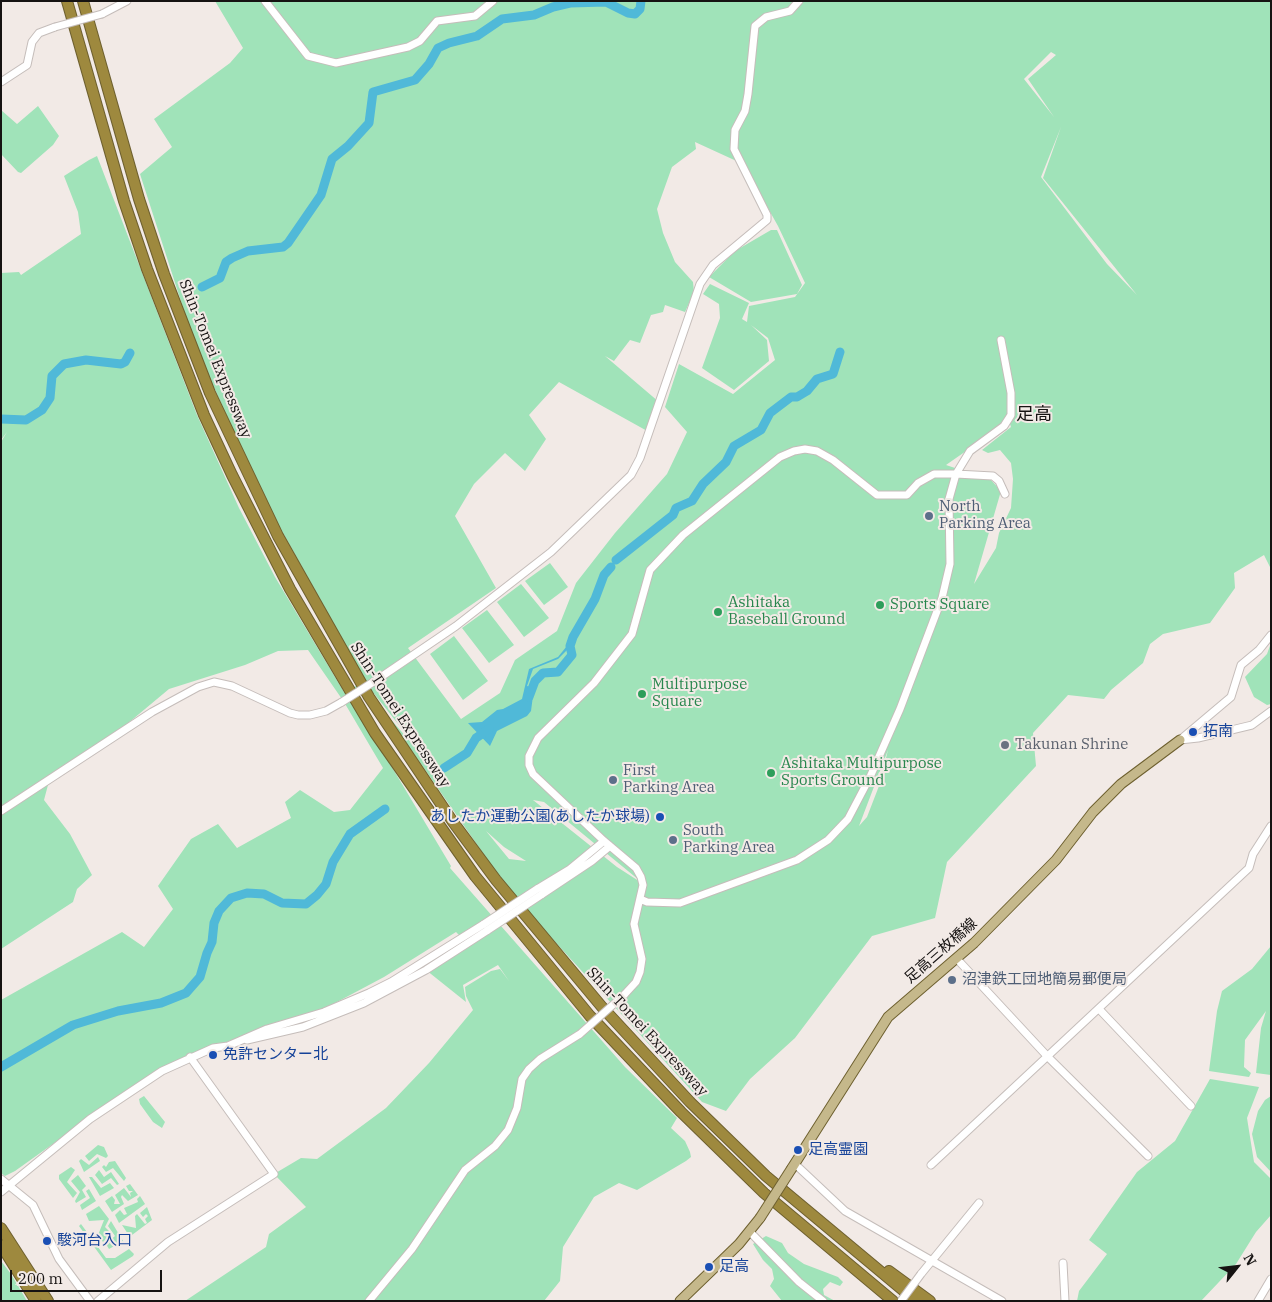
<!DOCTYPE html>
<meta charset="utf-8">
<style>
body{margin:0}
#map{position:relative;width:1272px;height:1302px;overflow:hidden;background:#f2eae6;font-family:"IBM Plex Serif",serif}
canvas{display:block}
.frame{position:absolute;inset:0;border:2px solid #161312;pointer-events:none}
.north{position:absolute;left:1212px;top:1242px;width:50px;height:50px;-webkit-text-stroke:4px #f2eae6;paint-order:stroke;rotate:61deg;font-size:14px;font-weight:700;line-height:20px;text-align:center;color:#161312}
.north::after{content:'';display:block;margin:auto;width:18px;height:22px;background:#161312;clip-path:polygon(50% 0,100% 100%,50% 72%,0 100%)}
.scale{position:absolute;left:10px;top:1270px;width:152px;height:22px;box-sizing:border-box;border:2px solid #161312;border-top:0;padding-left:6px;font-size:15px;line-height:18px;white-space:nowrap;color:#161312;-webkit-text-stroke:4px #f2eae6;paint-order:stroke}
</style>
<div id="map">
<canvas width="1272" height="1302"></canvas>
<div class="frame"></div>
<div class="north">N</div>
<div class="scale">200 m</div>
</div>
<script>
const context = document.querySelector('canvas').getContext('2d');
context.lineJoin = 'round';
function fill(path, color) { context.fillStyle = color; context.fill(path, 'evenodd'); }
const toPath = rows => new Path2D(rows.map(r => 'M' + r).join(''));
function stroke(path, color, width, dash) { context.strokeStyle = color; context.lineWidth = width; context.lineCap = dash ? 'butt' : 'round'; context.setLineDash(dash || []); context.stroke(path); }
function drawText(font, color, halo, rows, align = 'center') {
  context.font = font + ' "IBM Plex Serif","Noto Sans JP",serif'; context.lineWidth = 4; context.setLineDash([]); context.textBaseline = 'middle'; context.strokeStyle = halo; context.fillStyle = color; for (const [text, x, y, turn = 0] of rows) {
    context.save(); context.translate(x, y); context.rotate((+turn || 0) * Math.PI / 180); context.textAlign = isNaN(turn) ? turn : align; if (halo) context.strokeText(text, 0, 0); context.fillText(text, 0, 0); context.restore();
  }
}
fill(toPath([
 [215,1,1271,1,1271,569,1264,555,1234,573,1235,588,1210,623,1163,634,1150,644,1143,663,1111,690,1104,699,1068,695,1033,733,1036,766,947,862,935,918,872,936,795,1038,750,1079,726,1111,702,1102,512,895,387,715,429,763,368,686,350,697,451,866,450,868,625,1067,677,1118,671,1128,685,1141,690,1152,691,1157,686,1161,637,1190,619,1183,594,1197,563,1247,560,1281,544,1301,185,1301,266,1247,269,1234,306,1207,274,1174,301,1158,317,1159,386,1108,429,1063,473,1010,466,996,465,987,491,971,500,969,509,981,498,965,463,985,466,1002,426,970,462,938,456,932,384,977,322,1010,227,1042,170,1067,78,1126,15,1171,5,1176,1,1173,1,1000,122,932,144,947,173,909,158,886,191,839,218,824,237,848,291,818,285,802,300,790,334,812,350,810,383,768,344,702,308,650,278,651,245,665,169,689,97,749,48,785,44,800,70,834,92,875,77,889,73,902,1,949,1,442,7,432,1,440,1,273,19,272,21,275,81,234,78,212,64,176,89,160,97,156,197,415,239,508,275,577,344,692,364,682,363,676,269,508,196,348,140,174,172,147,154,119,230,63,243,48],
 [1051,52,1056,55,1028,79,1054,117,1024,79],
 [1061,127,1043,178,1137,295,1107,264,1041,177],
 [695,142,743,164,778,226,805,283,795,297,749,306,747,322,742,319,749,303,710,284,703,294,719,304,720,318,702,368,734,390,769,361,767,340,751,325,768,338,775,360,733,394,679,364,665,407,687,432,667,474,615,533,576,583,557,631,515,660,500,693,461,719,408,648,496,588,455,516,474,484,505,453,525,471,546,439,529,415,559,382,649,432,659,402,605,356,614,361,630,340,640,343,651,315,663,312,665,305,685,312,694,292,693,282,675,262,663,233,657,209,672,167,696,149],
 [1009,421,1011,427,982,450,988,453,1000,450,1011,463,1013,479,1011,508,999,533,996,548,974,584,1001,491,991,480,946,465],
 [888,750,879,786,867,817,859,826],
 [533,800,544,802,645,885,617,867],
 [486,831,504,847,526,861,509,859],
 [38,106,59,136,53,145,21,173,18,172,1,154,1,110,17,124],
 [771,230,777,230,802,285,797,294,751,302,709,277,735,251],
 [550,563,568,587,544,605,525,581],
 [521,584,549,618,524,637,497,602],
 [487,610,514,645,489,663,462,628],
 [454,636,488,681,463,700,430,654],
 [1271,643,1271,704,1267,705,1254,697,1245,677,1267,654],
 [1271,946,1271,1075,1256,1073,1261,1028,1266,1011,1245,1040,1244,1067,1251,1073,1249,1077,1209,1071,1217,1011,1222,991,1252,969],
 [1210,1079,1259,1087,1247,1118,1254,1162,1271,1179,1271,1215,1256,1232,1236,1264,1201,1301,1077,1301,1079,1291,1107,1254,1089,1240,1137,1172,1175,1141],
 [144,1096,165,1122,162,1128,153,1122,140,1104,139,1099],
 [1271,1096,1271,1172,1257,1157,1252,1134,1258,1111,1265,1100],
 [98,1145,104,1147,108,1156,106,1158,97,1154,89,1161,85,1156],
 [98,1157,100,1161,84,1172,79,1161,81,1159,89,1165],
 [115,1161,126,1178,124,1181,113,1168,106,1172,102,1167,104,1165,106,1167,109,1162],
 [71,1167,75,1170,67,1182,77,1193,73,1198,59,1179,59,1175],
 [99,1170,104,1177,111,1172,119,1184,117,1185,111,1178,102,1184,95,1175],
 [78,1175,86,1186,82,1190,86,1197,76,1203,75,1201,80,1192,71,1181],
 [89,1177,92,1177,101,1188,110,1183,114,1188,100,1196],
 [130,1184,138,1195,128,1201,122,1195,121,1197,124,1204,112,1212,105,1201,112,1196,115,1200,114,1204,120,1204,115,1195,124,1188,131,1197,130,1193,133,1191,129,1191,126,1186],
 [89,1189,96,1201,82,1210,80,1205,90,1198,86,1191],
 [140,1196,145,1204,119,1223,115,1215,120,1210,124,1215,127,1214,124,1208,138,1202,137,1199],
 [99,1206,109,1219,105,1227,112,1234,103,1242,98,1235,104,1220,89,1221,86,1214],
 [147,1207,152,1220,132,1235,128,1234,122,1225,136,1228,135,1216,137,1214,145,1224,147,1223,145,1219,148,1216,146,1214,143,1217,140,1213],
 [111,1221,123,1241,109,1249,106,1244,115,1236,108,1226],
 [81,1224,106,1258,115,1258,129,1249,134,1254,133,1256,111,1270,79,1226],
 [766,1236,782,1243,788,1253,804,1264,838,1277,843,1282,840,1286,830,1282,823,1289,824,1295,835,1301,782,1301,770,1286,774,1279,772,1269,763,1260,753,1244],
 [1,1261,11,1274,27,1301,1,1301]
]), '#a0e3b9');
fill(toPath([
 [571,641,571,646,558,659,533,669,527,686,534,688,531,711,527,716,497,731,490,746,468,723,482,722,497,710,503,709,522,699,529,669,558,657]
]), '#50b9d8');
stroke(toPath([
 [202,287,220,278,226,262,232,258,248,251,283,247,288,243,321,195,332,159,348,146,369,123,373,92,415,80,429,64,438,48,449,43,477,36,502,19,534,15,553,7,570,3,606,2,628,13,635,14,640,9,641,1],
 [1,419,26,420,42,410,50,398,52,376,64,364,86,360,121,364,125,362,130,353],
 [616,560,673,515,676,508,692,501,703,484,726,462,734,446,761,430,770,413,791,397,797,397,807,391,817,379,833,374,840,352],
 [529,697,535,681,543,673,558,672,572,655,570,646,573,637,595,599,604,575,611,567],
 [444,768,467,753,476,738,489,729],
 [1,1067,73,1025,118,1011,161,1003,186,993,200,977,207,953,212,942,214,923,219,911,231,898,247,893,264,894,282,903,306,904,317,895,326,884,333,862,350,834,385,809]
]), '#50b9d8', 9);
const minor = toPath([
 [265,1,308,56,336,63,408,47,420,41,437,21,475,16,493,1],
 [102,14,127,1],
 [1,82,27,65,32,42,39,33,55,27],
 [378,679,456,626,551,552,631,475,640,458,700,284,713,265,767,220,767,215,734,149,735,130,745,111,748,94,755,26,766,17,790,11,799,1],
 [1180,740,1231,697,1241,665,1259,650,1271,635],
 [1180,740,1198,738,1252,725,1271,711],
 [1,811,152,712,198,687,214,682,232,686,290,713,298,715,310,715,326,711,342,702],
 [537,889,570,869,604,841],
 [541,895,592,861,610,846],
 [640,899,647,902,680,903,797,860,828,840,848,819,870,777,900,709,942,598,950,564,949,499,956,474,970,451,1004,426,1011,415,1011,393,1001,340],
 [957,959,1048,1057,1148,1156],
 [624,995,636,982,640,972,642,959,634,924,643,885,641,877,636,868,604,841,533,774,529,765,529,756,538,738,594,683,632,634,650,570,683,535,780,457,794,451,805,449,817,451,833,460,877,495,907,495,918,483,934,474,956,474,993,476,999,481,1005,494],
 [1099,1009,1191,1106],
 [247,1040,303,1027,364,1003,426,970,488,930],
 [795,1164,845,1211,1002,1301],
 [931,1165,1249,868,1253,854,1271,826],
 [1,1179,33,1205,59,1259,90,1301],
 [1,1192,90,1119,162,1071,213,1048,228,1046,267,1029,324,1012,369,993,391,982,484,924],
 [750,1232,799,1282,823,1301],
 [1063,1263,1065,1301],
 [921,1274,979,1203],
 [98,1301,168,1242,274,1174,190,1057],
 [369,1301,412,1249,465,1170,495,1146,508,1130,517,1108,522,1079,529,1069,540,1059,580,1034],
 [1258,1301,1271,1279]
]);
const major = toPath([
 [792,1168,888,1017,974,943,1056,860,1093,812,1121,784,1180,740],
 [680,1301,739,1244,760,1218]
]);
const highway = toPath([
 [67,1,124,201,147,269,204,415,232,475,290,589,375,733,475,876,590,1016,681,1112,764,1193,893,1301],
 [83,1,139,199,164,274,210,393,278,536,369,697,453,822,496,880,602,1007,690,1102,766,1176,916,1301],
 [1,1228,48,1301],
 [1,1245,36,1301],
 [889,1271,930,1301]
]);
stroke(minor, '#c5bdba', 9);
stroke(major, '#6e602f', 11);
stroke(highway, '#6e602f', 12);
stroke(minor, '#fff', 7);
stroke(major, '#c5b88b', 9);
stroke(highway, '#9e893e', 10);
const minorBridge = toPath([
 [55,27,102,14],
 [342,702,378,679],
 [484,924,537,889],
 [488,930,541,895],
 [580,1034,624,995],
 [901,1301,921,1274]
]);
const majorBridge = toPath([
 [760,1218,792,1168]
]);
stroke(minorBridge, '#c5bdba', 9, []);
stroke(majorBridge, '#6e602f', 11, []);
stroke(minorBridge, '#fff', 7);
stroke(majorBridge, '#c5b88b', 9);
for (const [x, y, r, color] of [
 [929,516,5,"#5c6f8a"],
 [880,605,5,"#2e9e5b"],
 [718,612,5,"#2e9e5b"],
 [642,694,5,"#2e9e5b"],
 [1193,732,5,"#1a4fb4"],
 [1005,745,5,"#6b7280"],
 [771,773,5,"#2e9e5b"],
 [613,780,5,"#5c6f8a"],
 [660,817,5,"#1a4fb4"],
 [673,840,5,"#5c6f8a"],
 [952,980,5,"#5c6f8a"],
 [213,1055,5,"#1a4fb4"],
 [798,1150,5,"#1a4fb4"],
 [47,1241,5,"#1a4fb4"],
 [709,1267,5,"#1a4fb4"]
]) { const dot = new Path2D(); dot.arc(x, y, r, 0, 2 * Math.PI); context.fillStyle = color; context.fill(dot); stroke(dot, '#f2eae6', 2); }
drawText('15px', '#161312', '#f2eae6', [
 ["Shin-Tomei Expressway",215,359,68],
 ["Shin-Tomei Expressway",400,715,57],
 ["足高三枚橋線",941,951,-41],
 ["Shin-Tomei Expressway",647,1032,47]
]);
drawText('15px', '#4e5e75', '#f2eae6', [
 ["North",939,507],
 ["Parking Area",939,524],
 ["First",623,771],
 ["Parking Area",623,788],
 ["South",683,831],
 ["Parking Area",683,848],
 ["沼津鉄工団地簡易郵便局",962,980]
], 'left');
drawText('15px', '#27864d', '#f2eae6', [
 ["Ashitaka",728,603],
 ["Baseball Ground",728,620],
 ["Sports Square",890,605],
 ["Multipurpose",652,685],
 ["Square",652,702],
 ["Ashitaka Multipurpose",781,764],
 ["Sports Ground",781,781]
], 'left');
drawText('15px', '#164399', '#f2eae6', [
 ["拓南",1203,732],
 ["あしたか運動公園(あしたか球場)",650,817,"right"],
 ["免許センター北",223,1055],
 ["足高霊園",808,1150],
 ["駿河台入口",57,1241],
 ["足高",719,1267]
], 'left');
drawText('15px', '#5b616d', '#f2eae6', [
 ["Takunan Shrine",1015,745]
], 'left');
drawText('18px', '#161312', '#f2eae6', [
 ["足高",1034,415]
]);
</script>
